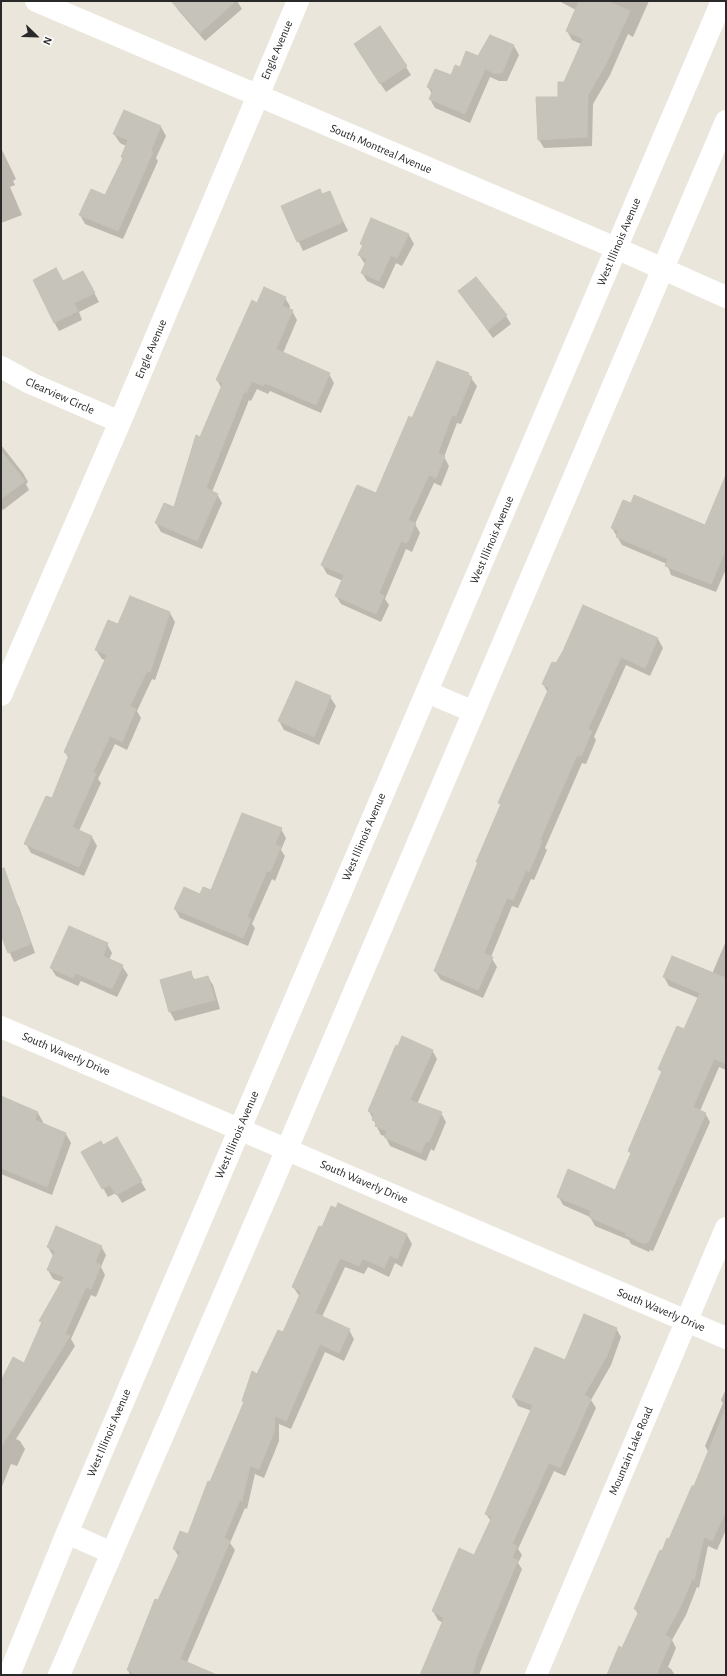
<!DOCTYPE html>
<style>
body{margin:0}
#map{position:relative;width:727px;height:1676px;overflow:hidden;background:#ebe6db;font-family:"Alegreya Sans",sans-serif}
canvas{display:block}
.frame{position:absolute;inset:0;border:2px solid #292929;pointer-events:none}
.north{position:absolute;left:16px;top:16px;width:40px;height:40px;-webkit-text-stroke:3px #fff;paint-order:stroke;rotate:113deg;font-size:11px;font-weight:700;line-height:16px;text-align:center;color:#292929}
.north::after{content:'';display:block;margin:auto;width:14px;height:18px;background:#292929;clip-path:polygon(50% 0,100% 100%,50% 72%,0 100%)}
</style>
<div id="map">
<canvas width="727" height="1676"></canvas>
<div class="frame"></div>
<div class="north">N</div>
</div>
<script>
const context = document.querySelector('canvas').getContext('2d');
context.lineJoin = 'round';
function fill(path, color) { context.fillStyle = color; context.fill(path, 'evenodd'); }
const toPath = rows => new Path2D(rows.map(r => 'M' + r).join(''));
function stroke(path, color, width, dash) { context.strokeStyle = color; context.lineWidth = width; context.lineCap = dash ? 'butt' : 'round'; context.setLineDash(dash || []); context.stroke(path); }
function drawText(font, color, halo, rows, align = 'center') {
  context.font = font + ' "Alegreya Sans",sans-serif'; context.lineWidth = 3; context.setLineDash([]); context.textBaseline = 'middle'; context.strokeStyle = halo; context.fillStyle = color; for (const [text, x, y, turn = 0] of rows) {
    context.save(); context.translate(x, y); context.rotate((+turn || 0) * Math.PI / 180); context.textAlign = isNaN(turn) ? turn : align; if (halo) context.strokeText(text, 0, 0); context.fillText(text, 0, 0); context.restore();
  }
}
fill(toPath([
 [173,1,237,1,242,9,205,41,178,10],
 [559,1,649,1,633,37,628,34,610,75,593,104,592,146,544,148,539,140,581,44,572,40,567,31,576,10],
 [514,46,519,55,507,81,499,81,490,77,470,123,435,108,430,99,432,94,428,87,451,77,479,58],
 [360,53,406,67,411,75,386,92],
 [161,127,166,136,156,158,158,161,123,239,85,224,80,215,106,197,123,159,122,157,126,146,120,143,114,134],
 [2,150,16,179,13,181,15,185,10,187,22,215,1,223],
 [329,192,348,231,303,251,282,206],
 [372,219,409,235,414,244,402,266,396,263,384,289,367,281,362,273,365,264,359,255,363,247,361,244],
 [88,281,99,302,79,312,82,320,59,331,54,322,63,282],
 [459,292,506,316,511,324,493,338],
 [285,298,290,306,289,310,292,311,297,320,283,353,329,374,334,383,321,413,270,391,268,394,257,389,251,401,249,400,212,492,217,494,222,503,202,549,161,532,156,523,175,508,222,389,217,380,258,304],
 [468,374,477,386,461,424,457,423,444,457,449,466,441,486,434,483,415,524,420,533,412,552,406,549,385,599,389,605,381,622,341,604,336,596,343,581,327,574,322,565,376,494,413,419],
 [1,445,23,473,28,482,26,484,29,490,3,510,1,508],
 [726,497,726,569,716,592,671,575,667,564,622,545,612,528,705,526],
 [584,606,658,639,663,648,650,676,626,665,594,737,596,740,586,764,582,763,545,848,547,850,534,880,531,879,518,908,512,906,491,957,497,967,483,998,441,980,435,971,478,864,477,862,501,806,500,803,548,693,543,684,564,651],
 [170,613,175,622,155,680,152,679,137,711,141,718,127,750,115,744,98,779,101,783,79,831,92,837,97,846,84,876,31,853,26,844,52,800,69,759,65,752,105,660,102,659,96,650,119,625],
 [296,682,330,697,336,706,319,745,284,730,279,721],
 [281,829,286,838,281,850,285,856,275,881,272,879,252,924,255,928,248,946,180,918,175,909,200,895,212,892],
 [14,899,19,907,35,953,14,962,1,934,1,904],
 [726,941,726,1070,719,1067,700,1111,705,1113,710,1122,653,1251,650,1250,649,1252,631,1244,629,1240,595,1226,590,1217,563,1205,558,1196,616,1191,631,1154,629,1151,662,1073,659,1069,685,1031,698,998,669,986,664,977,712,974],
 [107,944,112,953,109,960,122,966,128,975,117,997,81,981,78,986,56,976,51,968],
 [190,972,195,980,208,977,213,985,220,1009,175,1021,170,1012,161,981],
 [398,1047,432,1050,437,1059,417,1104,441,1113,446,1122,434,1151,431,1149,426,1161,390,1146,385,1136,381,1135,369,1111],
 [1,1098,38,1113,43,1122,42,1124,66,1134,71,1143,52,1195,1,1174],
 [116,1139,146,1190,122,1203,116,1193,108,1197,83,1152,103,1146],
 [339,1204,407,1235,412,1244,402,1267,395,1263,389,1277,368,1267,364,1274,345,1267,322,1317,349,1330,354,1339,344,1361,325,1352,291,1429,279,1424,279,1441,264,1478,255,1474,247,1509,245,1508,230,1543,235,1550,185,1667,187,1675,130,1675,128,1670,179,1557,174,1549,189,1535,244,1404,243,1401,283,1334,300,1297,293,1287,323,1228],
 [101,1246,106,1255,101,1267,105,1275,96,1297,91,1295,71,1339,75,1346,16,1439,20,1441,25,1449,17,1466,11,1464,1,1489,1,1383,25,1364,42,1324,40,1321,62,1282,53,1279,48,1270,53,1256,48,1247],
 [616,1328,621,1337,611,1365,591,1400,596,1408,565,1476,554,1471,518,1549,522,1555,518,1563,522,1569,479,1675,421,1675,443,1623,438,1620,433,1611,475,1557,491,1521,486,1514,532,1411,518,1406,513,1397],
 [726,1389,726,1530,717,1550,708,1546,699,1588,697,1587,686,1615,672,1640,676,1648,668,1667,671,1669,675,1675,608,1675,623,1649,638,1614,635,1609,695,1488,709,1453,705,1446,723,1403,721,1400]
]), '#0003');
const building = toPath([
 [171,1,236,1,200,33,171,1],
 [579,1,607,1,630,11,605,66,588,95,587,137,538,140,536,97,558,97,558,82,564,82,583,39,566,31,579,1],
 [380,26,407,66,380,84,354,44,380,26],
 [490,35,514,45,502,73,493,73,485,69,465,114,429,99,433,90,427,87,435,69,451,75,455,65,460,67,466,51,478,56,490,35],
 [124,110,161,126,151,150,153,152,118,231,79,215,91,189,105,195,123,158,121,157,128,140,113,134,124,110],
 [320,189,322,194,330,191,343,222,297,242,281,206,320,189],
 [371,218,409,234,397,258,391,255,379,281,361,273,367,259,358,255,363,245,360,244,371,218],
 [56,268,63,281,83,271,95,293,74,303,78,311,54,323,33,280,56,268],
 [476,277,507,315,488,330,458,291,476,277],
 [264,287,286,297,282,306,293,310,276,349,330,373,316,405,265,383,263,386,252,381,246,393,244,392,206,488,218,494,197,541,155,523,164,503,174,507,196,435,200,437,223,383,216,380,252,300,257,303,264,287],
 [437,361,469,373,468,375,472,377,456,416,452,415,438,453,445,456,436,478,429,475,408,520,416,523,407,543,401,541,379,593,384,596,376,614,335,596,344,575,321,565,357,485,376,493,409,416,412,418,437,361],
 [1,451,25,481,1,499,1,451],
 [726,475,726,549,711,584,665,566,668,559,616,537,618,531,611,528,623,500,631,503,634,495,705,525,726,475],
 [130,596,170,612,150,672,147,671,130,706,136,709,122,742,110,736,93,772,96,774,72,827,92,836,79,867,24,844,46,796,52,798,69,755,64,752,107,655,95,650,108,620,118,624,130,596],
 [583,605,658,638,645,668,621,657,588,729,592,731,581,756,577,755,540,840,542,841,529,872,526,870,513,900,507,898,484,953,493,957,478,990,434,971,478,862,476,862,501,804,498,803,549,688,542,684,552,662,556,663,563,651,583,605],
 [296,681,331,696,314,737,278,721,296,681],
 [242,813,282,828,275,844,281,847,270,872,267,871,247,917,251,919,243,938,174,909,184,887,200,894,203,887,211,890,242,813],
 [4,868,31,944,8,953,1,935,1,869,4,868],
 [69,926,108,943,103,956,123,965,112,989,76,973,73,978,50,968,69,926],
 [672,956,726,978,726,1064,714,1059,693,1107,706,1113,648,1243,645,1242,644,1244,625,1235,626,1233,589,1217,591,1211,557,1197,568,1169,615,1190,631,1153,628,1151,662,1071,658,1069,677,1026,684,1029,700,993,663,977,672,956],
 [191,971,193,980,208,976,215,1000,169,1012,160,980,191,971],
 [402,1036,433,1050,410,1100,442,1112,429,1142,426,1141,421,1153,384,1137,387,1131,375,1126,377,1122,372,1120,374,1114,368,1111,396,1045,398,1046,402,1036],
 [1,1096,38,1112,35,1120,66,1133,47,1187,1,1168,1,1096],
 [117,1137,142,1181,116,1195,110,1185,102,1189,81,1152,101,1141,103,1145,117,1137],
 [338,1203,407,1234,397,1259,390,1255,384,1268,363,1259,359,1266,340,1258,315,1313,350,1329,339,1353,320,1344,286,1421,275,1416,274,1432,259,1469,250,1466,242,1501,240,1500,224,1538,230,1541,180,1659,217,1675,138,1675,127,1670,155,1599,158,1600,180,1552,173,1549,180,1531,188,1534,208,1481,210,1482,244,1402,242,1401,252,1371,257,1374,278,1330,283,1332,301,1292,292,1287,319,1226,322,1227,331,1206,336,1208,338,1203],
 [56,1226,102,1246,95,1262,101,1265,91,1289,86,1287,65,1334,70,1336,1,1447,1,1381,13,1357,24,1363,42,1322,39,1321,64,1277,47,1270,55,1251,47,1247,56,1226],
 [584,1314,617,1328,607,1356,584,1395,591,1399,560,1468,549,1463,512,1544,517,1546,512,1558,518,1560,477,1657,472,1675,420,1675,444,1618,432,1611,459,1548,474,1555,492,1517,485,1514,533,1405,512,1397,535,1347,565,1360,584,1314],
 [725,1410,726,1511,712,1541,704,1537,694,1580,692,1579,681,1606,665,1635,672,1639,656,1675,607,1675,619,1646,622,1648,639,1611,634,1609,660,1550,662,1551,667,1538,669,1539,692,1486,694,1486,725,1410]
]);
fill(building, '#c6c3bb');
stroke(building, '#c6c2b5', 1);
stroke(toPath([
 [36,1,616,248,726,297],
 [1,367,30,383,120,422],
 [1,695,120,422,298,1],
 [1,1027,726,1338],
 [536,1675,726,1228]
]), '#fff', 22);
stroke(toPath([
 [427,692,474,712],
 [67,1533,112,1553],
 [9,1675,67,1533,722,1],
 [59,1675,287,1149,726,121]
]), '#fff', 22);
drawText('12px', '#292929', '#fff', [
 ["Engle Avenue",277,50,-67],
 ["South Montreal Avenue",381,149,23],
 ["West Illinois Avenue",619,242,-67],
 ["Engle Avenue",151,349,-67],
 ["Clearview Circle",60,396,24],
 ["West Illinois Avenue",492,540,-67],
 ["West Illinois Avenue",364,837,-67],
 ["South Waverly Drive",66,1054,23],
 ["West Illinois Avenue",237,1135,-67],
 ["South Waverly Drive",364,1182,23],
 ["South Waverly Drive",661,1310,23],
 ["West Illinois Avenue",109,1433,-67],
 ["Mountain Lake Road",631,1451,-67]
]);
</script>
